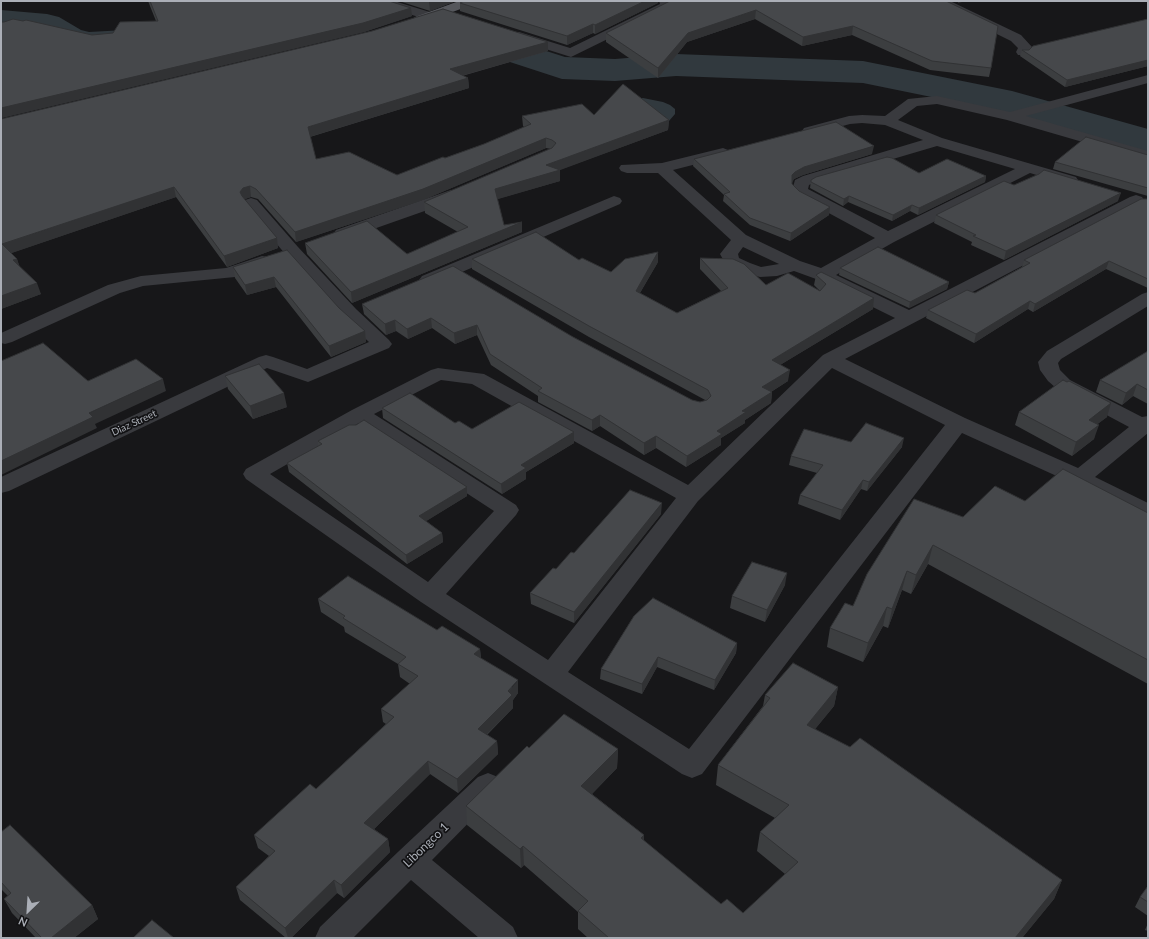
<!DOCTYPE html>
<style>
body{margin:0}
#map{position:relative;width:1149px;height:939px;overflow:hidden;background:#171719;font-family:Lato,sans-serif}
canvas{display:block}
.frame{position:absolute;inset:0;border:2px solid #abafb7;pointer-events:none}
.north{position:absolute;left:8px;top:891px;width:40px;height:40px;-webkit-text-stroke:3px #121214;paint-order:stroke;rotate:205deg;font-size:11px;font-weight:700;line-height:16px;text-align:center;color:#abafb7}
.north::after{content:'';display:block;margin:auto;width:14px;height:18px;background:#abafb7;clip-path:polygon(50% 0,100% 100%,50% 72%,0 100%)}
</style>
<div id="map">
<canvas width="1149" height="939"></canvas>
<div class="frame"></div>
<div class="north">N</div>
</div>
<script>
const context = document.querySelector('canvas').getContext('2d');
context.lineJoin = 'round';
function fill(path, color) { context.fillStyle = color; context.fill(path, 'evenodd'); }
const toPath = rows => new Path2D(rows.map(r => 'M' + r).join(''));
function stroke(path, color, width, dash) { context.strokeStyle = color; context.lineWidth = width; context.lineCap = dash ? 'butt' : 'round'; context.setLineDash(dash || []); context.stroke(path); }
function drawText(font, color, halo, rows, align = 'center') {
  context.font = font + ' Lato,sans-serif'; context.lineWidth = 3.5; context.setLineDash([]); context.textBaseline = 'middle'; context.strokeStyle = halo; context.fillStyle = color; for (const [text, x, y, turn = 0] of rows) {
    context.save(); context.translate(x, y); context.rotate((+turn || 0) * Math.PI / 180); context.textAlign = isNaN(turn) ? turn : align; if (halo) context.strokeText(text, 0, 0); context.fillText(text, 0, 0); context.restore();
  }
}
fill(toPath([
 [643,98,663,102,670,105,675,109,675,114,669,121,662,122,633,99]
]), '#31393e');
fill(toPath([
 [1,10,47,14,59,17,81,30,89,32,125,30,137,33,142,40,137,47,125,50,89,52,71,49,59,46,39,33,1,30,1,10],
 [449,24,487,32,565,57,615,59,676,54,863,61,1012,91,1148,129,1148,154,1005,112,863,83,676,76,615,81,562,79,467,48,437,41,432,34,437,27,449,24]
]), '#31393e');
fill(toPath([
 [375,1,394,1,433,13,435,16,433,19,425,19,377,4,375,1],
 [659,1,671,1,672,3,669,9,571,57,514,39,513,36,514,33,519,32,570,48,660,4,659,1],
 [934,1,950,1,1021,35,1032,47,1030,52,1028,55,1018,55,1016,52,1018,48,1011,41,936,4,934,1],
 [1148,75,1148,83,1026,116,1148,151,1148,161,1007,120,937,104,917,106,898,120,942,138,1076,177,1078,180,1076,183,1070,185,1030,173,894,242,836,275,909,310,1130,197,1136,195,1142,197,1144,200,1142,203,845,359,965,418,1078,468,1129,427,1056,388,1048,381,1040,370,1038,362,1047,351,1142,294,1148,292,1148,306,1061,359,1058,363,1060,370,1070,380,1142,417,1148,416,1148,433,1095,477,1148,503,1148,520,1140,517,1072,483,962,433,702,774,692,778,682,774,421,602,246,479,243,474,246,469,352,410,431,370,438,368,484,374,688,485,823,355,895,318,816,279,794,271,777,276,760,277,738,271,726,265,720,254,731,240,658,173,627,173,621,171,619,168,621,165,662,163,723,148,728,150,731,153,728,156,673,170,746,235,800,261,821,268,875,238,799,197,792,190,795,180,803,176,923,140,885,125,862,123,850,124,809,135,804,134,802,131,804,128,849,116,862,115,885,116,908,99,937,96,1010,112,1148,75],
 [937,146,1015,169,888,231,808,189,809,185,815,182,937,146],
 [743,247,779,264,761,267,750,263,739,258,738,254,743,247],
 [832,368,945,425,689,749,568,672,698,501,832,368],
 [441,380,472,384,676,498,548,660,446,594,516,515,519,510,516,505,374,414,441,380],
 [359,423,494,511,428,582,270,474,359,423],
 [451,190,457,192,459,195,457,198,436,207,348,238,342,239,336,238,333,234,336,230,451,190],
 [614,196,620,198,622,201,620,204,434,284,428,285,422,284,419,280,422,276,614,196],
 [251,198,257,200,298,247,356,309,389,340,392,344,389,348,308,382,267,368,9,491,1,493,1,477,259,357,266,355,273,357,307,369,369,342,342,317,286,255,245,206,243,203,245,200,251,198],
 [262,256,268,257,271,261,268,265,235,277,143,286,120,293,12,342,5,344,1,343,1,333,108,285,141,276,226,268,262,256],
 [488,773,498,777,502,785,498,793,432,860,513,927,518,938,479,938,411,880,353,938,315,938,320,927,399,851,478,777,488,773]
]), '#393a3e');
fill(toPath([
 [459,1,476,1,474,4,423,23,419,24,415,23,413,20,415,17,459,1]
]), '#55575c');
fill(toPath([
 [148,1,389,1,412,16,364,32,1,118,1,22,92,35,113,33,156,21],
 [399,1,456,1,430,11],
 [946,1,991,68,989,77,930,70,852,35,802,46,755,19,687,42,658,78,606,42,606,33,670,2],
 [460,3,658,3,595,34,593,33,567,45,460,11],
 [1148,19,1148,66,1065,87,1020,56,1022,50,1029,50],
 [548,51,462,76,468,78,469,88,310,137,316,159,397,175,484,144,524,127,523,126,522,116,594,115,669,120,668,130,559,170,560,170,560,181,497,199,504,225,522,232,352,303,307,254,305,243,407,254,458,232,425,213,424,202,551,149,546,148,423,200,296,242,258,199,251,197,245,199,244,199,277,238,278,248,227,267,176,197,11,253,17,259,19,266,41,294,1,309,1,119],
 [872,154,803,175,794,179,792,182,792,184,799,191,829,215,790,241,750,225,723,201,724,195,693,166,694,159],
 [1148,155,1148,196,1053,169,1055,162],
 [919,173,986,176,985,182,918,215,910,211,892,221,848,202,843,206,810,188,811,180],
 [1014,185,1118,201,1004,260,971,245,972,242,934,223,936,215],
 [1148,199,1148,288,1106,269,1033,312,1028,309,974,343,926,318,928,310,975,293,1022,267,1024,260],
 [287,250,339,308,365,331,366,342,331,357,276,287,247,295,235,278,233,267],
 [700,258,766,285,820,291,814,285,816,275,874,298,873,309,780,365,788,381,771,392,772,392,771,403,745,420,745,423,721,438,721,445,686,467,656,448,644,455,600,426,592,431,538,402,538,396,491,365,477,335,455,344,432,328,408,339,396,331,386,335,364,314,362,304,573,337,692,400,700,402,707,401,589,337,472,269,472,259,579,260,611,272,658,262,640,293,677,313,721,291,700,269],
 [840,268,949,282,947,289,909,308,839,275],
 [1148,351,1148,404,1133,396,1122,405,1096,392,1100,380],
 [225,376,287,407,253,419,228,389],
 [382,408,455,423,472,429,574,443,526,472,526,479,502,494,383,418],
 [1019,412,1107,417,1097,424,1094,439,1072,456,1015,425],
 [318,441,467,487,467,496,426,521,442,533,443,542,407,564,289,472,287,463,318,446],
 [851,442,902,447,867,491,861,489,840,520,798,504,800,495,817,473,789,465,791,456],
 [1025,501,1148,513,1148,684,928,564,911,594,902,590,888,628,883,626,863,662,827,647,830,628,853,606,963,517],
 [661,514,574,623,531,604,530,593,556,569,574,553],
 [785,585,765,622,730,608,732,596],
 [318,599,437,630,480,649,481,658,518,693,513,700,513,708,487,735,497,741,498,754,458,793,430,774,374,829,388,839,390,852,344,898,337,893,291,938,286,938,240,900,236,887,269,856,258,848,254,835,316,789,386,724,383,722,381,709,410,684,400,677,398,664,345,632,344,627,321,612],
 [634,616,737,643,736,653,714,690,657,667,642,694,600,679,601,669],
 [838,687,834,706,815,729,1062,880,1054,899,1022,938,588,938,578,929,578,912,524,865,521,868,467,825,466,806,529,748,618,749,617,768,592,794,644,835,644,841,721,904,743,913,785,874,757,851,760,832,775,818,716,785,718,765,763,706,765,695],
 [1,832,92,905,98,919,74,938,36,938,12,913,4,899,8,896,1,889],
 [1148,886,1148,916,1135,907,1140,897],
 [1148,923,1148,931,1145,930]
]), '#3c3e40');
fill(toPath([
 [432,1,456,1,430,11,429,2],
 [645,1,659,1,658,3,595,34,595,25],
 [958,1,966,1,958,3],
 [411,8,412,16,364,32,1,118,1,108],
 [756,10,755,19,687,42,658,78,658,68,688,33],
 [593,24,593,33,567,45,567,36],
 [853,26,852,35,802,46,803,37],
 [548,42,548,51,450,79,450,69],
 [1148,60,1148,66,1065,87,1067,80],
 [468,78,469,88,309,137,308,127],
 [669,120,668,130,555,172,560,170,560,181,495,200,495,189,546,165],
 [546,138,546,148,423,200,296,242,295,232],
 [874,146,872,154,803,175,794,179,792,183,792,175,795,172,804,167],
 [986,176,985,182,918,215,919,208],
 [250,186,251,197,245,199,242,202,240,192,243,188],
 [174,187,176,197,6,255,2,244],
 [1121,193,1118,201,1004,260,1006,251],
 [849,196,848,202,843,206,844,199],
 [912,205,910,211,892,221,893,215],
 [830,207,829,215,790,241,791,233],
 [522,222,522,232,352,303,351,292],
 [277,238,278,248,227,267,224,256],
 [658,252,658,262,635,301,636,291],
 [17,259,21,270,13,260],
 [1109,261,1106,269,1033,312,1035,304],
 [274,277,276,287,247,295,245,285],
 [949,282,947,289,909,308,910,302],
 [37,283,41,294,1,309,1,296],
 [874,298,873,309,770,371,772,360],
 [1030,301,1028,309,974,343,976,334],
 [431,318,432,328,408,339,407,329],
 [395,320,396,331,386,335,385,324],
 [477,325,477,335,455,344,454,333],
 [365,331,366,342,331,357,329,346],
 [790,370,788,381,761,398,762,387],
 [163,379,166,391,95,424,97,428,1,475,1,461,89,413],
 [1137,384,1133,396,1122,405,1126,393],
 [772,392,771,403,745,420,745,423,721,438,721,445,686,467,687,456,717,431,742,411],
 [284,393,287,407,253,419,250,406],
 [1111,403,1107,417,1085,434,1089,420],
 [600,415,600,426,592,431,592,420],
 [1099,425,1094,439,1072,456,1076,442],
 [574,432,574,443,526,472,526,479,502,494,501,484,521,465],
 [656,436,656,448,644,455,644,443],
 [904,438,902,447,867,491,869,482],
 [863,480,861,489,840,520,842,510],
 [467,487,467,496,420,525,419,516],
 [662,503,661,514,574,623,574,612],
 [442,533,443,542,407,564,406,555],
 [933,545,928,564,911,594,916,575],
 [907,571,902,590,888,628,892,609],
 [787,573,785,585,765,622,767,610],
 [887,607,883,626,863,662,868,643],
 [737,643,736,653,714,690,715,680],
 [480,649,481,662,474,654],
 [658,657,657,667,642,694,642,684],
 [518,680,518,693,513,700,513,708,479,742,478,729],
 [838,687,834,706,803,744,807,725],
 [497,741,498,754,458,793,457,779],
 [618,749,617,768,581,805,581,786],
 [428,761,430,774,367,836,364,823],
 [644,835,643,854,641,838],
 [388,839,390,852,344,898,341,885],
 [523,846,524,865,521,868,520,849],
 [334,880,337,893,291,938,288,938,285,928],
 [1062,880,1054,899,1022,938,1015,938],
 [92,905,98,919,74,938,51,938]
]), '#313234');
const building = toPath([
 [150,1,389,1,411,8,363,23,1,108,1,22,4,22,13,19,23,21,26,20,92,35,113,33,120,22,158,21,150,1],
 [464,1,645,1,595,25,593,24,567,36,460,3,464,1],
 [670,1,946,1,998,26,991,68,932,61,853,26,803,37,756,10,688,33,658,68,606,33,670,1],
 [443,9,548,42,450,69,468,78,308,127,316,159,349,152,397,175,443,157,445,158,484,144,531,124,522,116,582,104,594,115,623,84,669,120,546,165,560,170,495,189,504,225,522,222,351,292,305,243,367,221,407,254,468,227,424,202,552,148,556,143,552,140,546,138,423,189,295,232,256,189,250,186,243,188,240,192,242,196,277,238,224,256,174,187,2,244,17,259,13,260,37,283,1,296,1,119,372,31,443,9],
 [1148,19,1148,60,1067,80,1022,50,1029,50,1033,46,1148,19],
 [836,122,874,146,804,167,795,172,792,175,792,184,799,191,830,207,791,233,750,218,724,194,730,192,694,159,836,122],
 [1086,137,1148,155,1148,188,1055,162,1086,137],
 [887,157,892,158,919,173,947,159,986,176,919,208,912,205,893,215,849,196,844,199,811,182,811,180,816,177,887,157],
 [1044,170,1121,193,1006,251,973,236,976,235,936,215,1004,181,1014,185,1039,174,1044,170],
 [1141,199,1148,199,1148,279,1109,261,1035,304,1030,301,976,334,928,310,967,290,975,293,1030,263,1024,260,1141,199],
 [536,232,579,260,582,258,611,272,625,259,658,252,636,291,677,313,728,288,700,258,733,259,744,264,766,285,788,273,820,291,826,284,816,275,821,272,874,298,772,360,790,370,762,387,772,392,742,411,746,412,717,431,722,434,687,456,656,436,644,443,600,415,592,420,538,391,542,388,490,354,477,325,454,333,431,318,407,329,395,320,385,324,362,304,453,266,573,337,692,400,700,402,707,400,711,396,708,390,589,326,472,259,536,232],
 [878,247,949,282,910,302,840,268,878,247],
 [287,250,339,308,365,331,329,346,274,277,245,285,233,267,287,250],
 [43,343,88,381,136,359,163,379,89,413,93,417,1,461,1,361,43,343],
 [1148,351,1148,390,1137,384,1126,393,1100,380,1148,351],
 [259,364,284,393,250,406,225,376,259,364],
 [1063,380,1067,382,1069,381,1111,403,1089,420,1099,425,1076,442,1019,412,1063,380],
 [410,393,455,423,459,421,472,429,519,402,574,432,521,465,526,468,501,484,382,408,410,393],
 [364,420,467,487,419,516,442,533,406,555,287,463,322,444,318,441,349,425,356,425,364,420],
 [866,423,904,438,869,482,863,480,842,510,800,495,823,465,791,456,804,429,851,442,866,423],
 [1063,469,1148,513,1148,660,933,545,916,575,907,571,892,609,887,607,868,643,830,628,845,603,853,606,867,574,914,499,963,517,995,486,1025,501,1063,469],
 [630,490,662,503,574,612,530,593,553,568,556,569,571,552,574,553,630,490],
 [752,562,787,573,767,610,732,596,752,562],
 [348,576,437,630,442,626,480,649,474,654,518,680,508,691,512,695,478,729,497,741,457,779,428,761,364,823,388,839,341,885,334,880,285,928,236,887,275,851,254,835,310,784,316,789,394,717,381,709,418,676,398,664,406,657,343,618,345,616,318,599,348,576],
 [653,598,737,643,715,680,658,657,642,684,601,669,634,616,653,598],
 [793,663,838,687,807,725,850,747,860,738,1062,880,1015,938,609,938,578,911,588,901,523,846,520,849,466,806,527,746,529,748,564,714,618,749,581,786,644,835,641,838,721,904,727,899,743,913,798,862,760,832,789,805,718,765,770,698,765,695,793,663],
 [10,825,92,905,51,938,42,938,4,899,11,893,1,882,1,832,10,825],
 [1148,886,1148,902,1140,897,1148,886],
 [152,920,174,938,133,938,152,920]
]);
fill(building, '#46484b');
stroke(building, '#313234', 1);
drawText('10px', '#abafb7', '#121214', [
 ["Diaz Street",134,423,-25]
]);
drawText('12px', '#abafb7', '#121214', [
 ["Libongco 1",426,845,-44]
]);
</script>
